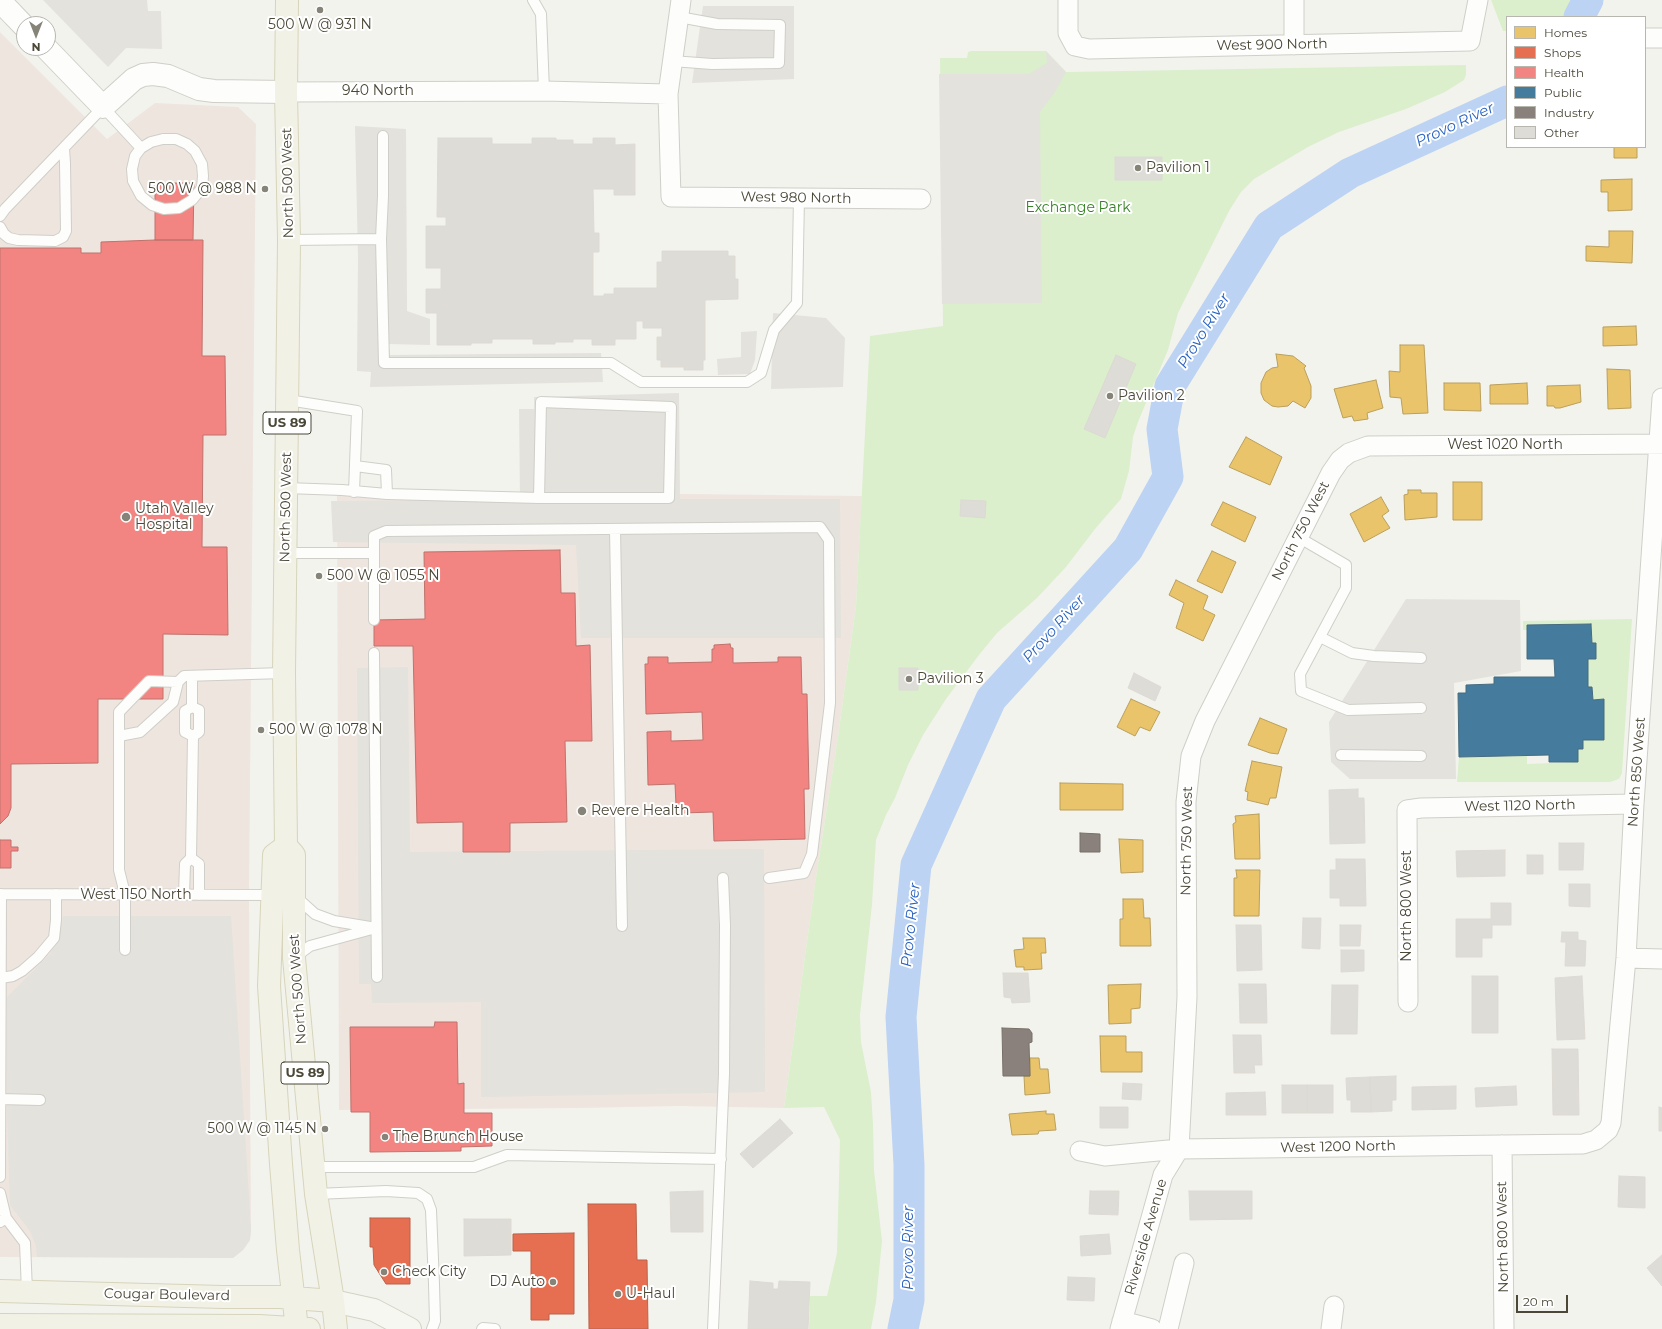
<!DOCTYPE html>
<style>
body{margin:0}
#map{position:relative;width:1662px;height:1329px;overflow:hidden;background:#f3f3ee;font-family:Montserrat,sans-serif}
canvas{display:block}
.legend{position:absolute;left:1506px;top:16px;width:140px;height:132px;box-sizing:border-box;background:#fff;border:1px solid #b7b6af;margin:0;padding:5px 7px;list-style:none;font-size:12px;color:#4b4838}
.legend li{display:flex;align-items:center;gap:8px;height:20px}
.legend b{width:20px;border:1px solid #b7b6af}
.north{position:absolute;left:16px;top:16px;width:40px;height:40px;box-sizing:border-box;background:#fff;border:1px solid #b7b6af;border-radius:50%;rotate:180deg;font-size:11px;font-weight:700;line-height:16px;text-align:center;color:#4b4838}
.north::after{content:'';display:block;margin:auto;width:14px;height:18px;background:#868478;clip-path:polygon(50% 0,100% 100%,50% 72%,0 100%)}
.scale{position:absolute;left:1516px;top:1295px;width:52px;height:18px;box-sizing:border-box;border:2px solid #4b4838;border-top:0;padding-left:5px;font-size:12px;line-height:14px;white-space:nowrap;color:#4b4838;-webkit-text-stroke:3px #fff;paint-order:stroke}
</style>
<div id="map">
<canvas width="1662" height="1329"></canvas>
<ul class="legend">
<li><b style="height:11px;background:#e9c46a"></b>Homes</li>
<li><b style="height:11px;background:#e76f51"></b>Shops</li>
<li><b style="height:11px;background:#f28482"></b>Health</li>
<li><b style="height:11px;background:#457b9d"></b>Public</li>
<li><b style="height:11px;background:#8a817c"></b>Industry</li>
<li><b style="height:11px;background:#dddcd6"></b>Other</li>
</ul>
<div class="north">N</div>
<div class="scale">20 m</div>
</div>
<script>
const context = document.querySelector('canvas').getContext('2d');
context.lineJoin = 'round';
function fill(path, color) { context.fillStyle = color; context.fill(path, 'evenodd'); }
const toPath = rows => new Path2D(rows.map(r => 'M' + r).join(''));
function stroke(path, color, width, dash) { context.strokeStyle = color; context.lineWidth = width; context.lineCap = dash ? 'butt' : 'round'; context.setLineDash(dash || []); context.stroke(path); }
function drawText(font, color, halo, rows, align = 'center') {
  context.font = font + ' Montserrat,sans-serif'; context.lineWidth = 4; context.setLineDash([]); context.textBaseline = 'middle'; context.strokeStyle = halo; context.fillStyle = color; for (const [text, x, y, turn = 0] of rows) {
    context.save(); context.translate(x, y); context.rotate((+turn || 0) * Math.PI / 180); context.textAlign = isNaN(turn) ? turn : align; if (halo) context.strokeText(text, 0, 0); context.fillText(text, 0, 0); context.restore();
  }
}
fill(toPath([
 [0,32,107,139,155,103,238,107,256,124,249,895,251,1229,250,1240,243,1250,233,1258,0,1257],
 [337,490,862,496,856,606,838,737,815,884,784,1108,679,1106,579,1108,339,1110]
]), '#eee5df');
fill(toPath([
 [1491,0,1575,0,1567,17,1507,17,1507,31,1503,31],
 [971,51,1046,51,1066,72,1466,65,1466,75,1464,80,1445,92,1406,109,1339,132,1308,147,1254,179,1241,192,1229,211,1178,313,1168,350,1138,422,1133,437,1129,471,1121,499,1095,529,1066,567,1037,598,997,633,979,655,946,699,923,735,908,765,895,798,886,815,876,840,872,905,860,1015,861,1042,871,1092,873,1124,874,1170,882,1241,876,1302,871,1329,809,1329,810,1296,827,1296,837,1253,840,1140,824,1107,784,1108,815,884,838,737,856,606,870,336,943,326,940,58,967,58,968,52],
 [1632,619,1622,773,1619,779,1610,782,1457,782,1459,757,1527,756,1527,764,1578,762,1578,749,1583,749,1583,740,1604,740,1603,699,1593,700,1592,687,1588,687,1588,659,1596,658,1596,643,1592,643,1591,625,1527,625,1527,630,1523,630,1523,621]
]), '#dbefcd');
fill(toPath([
 [43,0,147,0,148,11,161,11,162,49,126,48,108,67],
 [703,6,794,6,794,79,692,83],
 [1046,51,1066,72,1055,92,1040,112,1042,303,942,304,939,74,1029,74,1047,63],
 [355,126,406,129,407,311,430,319,430,345,388,344,390,355,601,353,603,382,370,387,371,372,357,371,358,257],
 [773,313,826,318,845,338,843,387,771,389],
 [757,331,755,360,750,374,718,375,717,359,741,357,741,332],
 [679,393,680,499,840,499,841,638,581,638,576,545,333,542,331,501,520,500,519,409,534,409,534,397],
 [1406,599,1520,600,1521,671,1454,683,1456,779,1350,779,1331,762,1329,722],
 [408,667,410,852,764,849,765,1092,481,1097,481,1002,372,1003,371,984,359,984,357,668],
 [63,916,231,916,251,1229,250,1240,243,1250,233,1258,37,1257,36,1246,30,1231,10,1205,7,1114,7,997,50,954,59,937]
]), '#e3e2dc');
const homes = toPath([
 [1614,147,1637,147,1637,158,1614,158,1614,147],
 [1632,179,1632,210,1608,211,1608,192,1601,192,1601,180,1632,179],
 [1609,231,1633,231,1632,263,1586,261,1586,246,1609,247,1609,231],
 [1636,326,1637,345,1603,346,1603,327,1636,326],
 [1400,345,1424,345,1428,413,1403,414,1401,398,1390,397,1389,371,1400,372,1400,345],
 [1276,354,1293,356,1306,366,1304,368,1311,386,1311,398,1305,408,1293,401,1288,406,1278,407,1272,406,1264,400,1261,393,1261,383,1266,372,1272,368,1278,367,1276,354],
 [1607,369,1630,370,1631,408,1608,409,1607,369],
 [1376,380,1383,408,1367,413,1368,419,1354,421,1352,416,1343,418,1334,389,1376,380],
 [1444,383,1480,383,1481,411,1444,410,1444,383],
 [1527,383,1528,404,1490,404,1490,385,1527,383],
 [1580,385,1581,402,1560,408,1555,408,1554,406,1547,406,1547,386,1580,385],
 [1246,437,1282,457,1270,485,1229,467,1246,437],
 [1453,482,1482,482,1482,520,1453,520,1453,482],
 [1408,490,1421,490,1421,493,1437,493,1437,517,1405,520,1404,495,1408,494,1408,490],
 [1381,497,1389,511,1382,516,1390,528,1364,542,1350,514,1381,497],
 [1223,502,1256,517,1245,542,1211,525,1223,502],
 [1212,551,1236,562,1222,593,1197,581,1212,551],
 [1176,580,1208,596,1203,609,1215,615,1203,641,1176,628,1184,603,1169,595,1176,580],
 [1131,699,1160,712,1150,731,1140,727,1135,736,1117,727,1131,699],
 [1260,718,1287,729,1278,754,1270,753,1248,745,1260,718],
 [1252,761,1282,767,1276,798,1270,798,1268,805,1247,800,1248,792,1245,791,1252,761],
 [1060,783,1123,784,1123,810,1060,810,1060,783],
 [1259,814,1260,859,1235,859,1233,824,1236,822,1235,816,1259,814],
 [1119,839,1143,840,1143,872,1121,873,1119,839],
 [1236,870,1260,870,1259,916,1234,916,1234,878,1237,878,1236,870],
 [1123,899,1143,899,1144,918,1150,918,1151,946,1120,946,1120,919,1123,919,1123,899],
 [1023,938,1045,938,1046,953,1041,953,1042,969,1024,970,1024,967,1016,967,1014,950,1024,949,1023,938],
 [1141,984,1140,1008,1131,1009,1131,1023,1109,1024,1108,985,1141,984],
 [1100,1036,1126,1036,1126,1052,1142,1052,1142,1072,1101,1072,1100,1036],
 [1030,1058,1039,1058,1040,1069,1048,1069,1050,1093,1025,1095,1024,1076,1030,1076,1030,1058],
 [1046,1111,1046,1114,1054,1114,1056,1130,1039,1131,1038,1134,1012,1135,1009,1114,1046,1111]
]);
fill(homes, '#e9c46a');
stroke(homes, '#ba9f5b', 1);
const shops = toPath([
 [588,1204,636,1204,637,1260,647,1260,648,1329,589,1329,588,1204],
 [370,1218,410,1218,410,1284,386,1284,374,1265,373,1247,370,1247,370,1218],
 [574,1233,574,1314,549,1314,549,1320,531,1320,531,1251,513,1251,513,1234,574,1233]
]);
fill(shops, '#e76f51');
stroke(shops, '#b8634a', 1);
const health = toPath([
 [155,183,194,183,193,240,155,240,155,183],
 [155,240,203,240,202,356,225,356,226,435,203,435,202,547,227,547,228,635,163,634,163,699,98,699,98,763,11,764,11,808,8,816,0,824,0,248,81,248,81,253,101,253,101,242,155,240],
 [560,550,561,593,575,593,576,646,590,645,592,741,565,741,567,822,510,823,510,852,463,852,463,822,417,823,413,646,374,646,374,620,425,619,424,552,560,550],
 [730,644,731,648,733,648,733,663,778,662,778,657,801,657,802,694,807,694,809,789,804,789,805,839,714,841,713,812,683,813,676,805,675,784,648,785,647,732,671,731,671,741,703,740,702,712,646,714,645,664,648,664,648,657,668,657,668,663,712,662,712,649,714,649,714,645,730,644],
 [0,840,11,840,11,847,18,847,18,851,11,851,11,868,0,868,0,840],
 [435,1022,457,1022,458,1084,464,1083,464,1113,492,1113,492,1146,461,1147,461,1151,370,1152,370,1112,351,1112,350,1027,434,1027,435,1022]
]);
fill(health, '#f28482');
stroke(health, '#c0726c', 1);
const public = toPath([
 [1591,624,1592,643,1596,643,1596,659,1588,659,1588,687,1592,687,1593,700,1604,699,1604,740,1583,740,1583,749,1578,749,1578,762,1549,762,1549,755,1459,757,1458,693,1466,693,1466,685,1494,684,1494,677,1555,677,1554,659,1527,659,1527,625,1591,624]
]);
fill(public, '#457b9d');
stroke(public, '#476c7f', 1);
const industry = toPath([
 [1080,833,1100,834,1100,852,1080,852,1080,833],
 [1002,1028,1029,1029,1032,1033,1032,1042,1029,1043,1030,1076,1003,1076,1002,1028]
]);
fill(industry, '#8a817c');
stroke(industry, '#777068', 1);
stroke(toPath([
 [1579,17,1588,0],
 [903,1329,909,1300,909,1165,901,1017,916,865,991,699,1128,549,1168,477,1162,429,1170,386,1269,226,1350,173,1507,101]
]), '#bcd3f3', 31);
const building = toPath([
 [438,138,492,138,492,144,532,144,532,138,556,138,556,140,573,140,573,144,593,144,593,138,615,138,615,145,635,144,635,195,614,195,614,189,593,189,594,233,599,233,599,252,593,252,593,296,604,296,604,294,614,294,614,288,657,288,657,262,662,262,662,251,728,251,728,256,735,256,735,279,738,279,738,299,705,300,705,360,703,360,703,370,684,370,684,367,661,367,661,360,657,360,657,337,662,337,662,328,643,328,643,321,636,321,636,339,615,339,615,345,592,345,592,339,573,339,573,342,555,342,555,344,533,344,533,339,492,339,492,343,471,343,471,345,437,345,437,313,426,313,426,289,441,289,441,268,426,268,426,226,446,226,446,217,437,217,438,138],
 [1115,157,1162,157,1162,180,1115,180,1115,157],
 [1116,355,1136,364,1105,438,1084,429,1116,355],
 [961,500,986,501,985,518,960,516,961,500],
 [899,668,918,668,918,690,899,690,899,668],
 [1134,673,1161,687,1155,701,1128,688,1134,673],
 [1358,789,1358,798,1364,798,1365,843,1330,844,1329,790,1358,789],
 [1559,843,1584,843,1583,870,1559,870,1559,843],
 [1505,850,1505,876,1457,877,1456,851,1505,850],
 [1527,855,1543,855,1543,874,1527,874,1527,855],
 [1336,859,1365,859,1366,906,1340,906,1340,898,1330,898,1330,870,1336,870,1336,859],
 [1569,884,1590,884,1590,907,1569,906,1569,884],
 [1491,903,1511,903,1511,925,1492,925,1492,938,1482,938,1482,957,1456,957,1456,919,1491,919,1491,903],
 [1303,918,1321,918,1320,949,1302,948,1303,918],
 [1236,925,1261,925,1262,970,1237,971,1236,925],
 [1340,925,1361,925,1360,946,1340,946,1340,925],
 [1562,932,1578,932,1578,940,1586,941,1585,966,1565,966,1566,942,1561,942,1562,932],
 [1341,950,1364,950,1364,971,1341,972,1341,950],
 [1003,973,1028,973,1030,1002,1012,1003,1011,998,1004,997,1003,973],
 [1472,976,1498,976,1498,1033,1472,1033,1472,976],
 [1582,976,1585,1039,1557,1040,1555,978,1582,976],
 [1239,984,1266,984,1267,1023,1240,1023,1239,984],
 [1332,985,1358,985,1357,1034,1331,1034,1332,985],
 [1233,1035,1261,1035,1262,1065,1254,1065,1255,1073,1234,1073,1233,1035],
 [1552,1049,1578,1049,1579,1115,1553,1115,1552,1049],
 [1396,1076,1396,1100,1392,1100,1392,1111,1371,1112,1370,1077,1396,1076],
 [1370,1077,1371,1112,1351,1112,1351,1100,1347,1100,1346,1078,1370,1077],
 [1123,1083,1142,1084,1141,1100,1122,1099,1123,1083],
 [1282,1085,1307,1085,1307,1113,1282,1113,1282,1085],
 [1307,1085,1333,1085,1333,1113,1307,1113,1307,1085],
 [1456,1086,1456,1109,1412,1110,1412,1087,1456,1086],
 [1516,1086,1517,1105,1476,1107,1475,1088,1516,1086],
 [1265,1092,1266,1115,1226,1115,1226,1093,1265,1092],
 [1100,1107,1128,1107,1128,1128,1100,1128,1100,1107],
 [1659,1107,1662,1108,1662,1131,1659,1131,1659,1107],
 [780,1119,793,1133,753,1168,740,1154,780,1119],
 [1619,1176,1645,1177,1645,1208,1618,1207,1619,1176],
 [703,1191,703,1232,671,1232,670,1192,703,1191],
 [1090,1191,1119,1191,1118,1215,1089,1214,1090,1191],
 [1189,1191,1252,1191,1252,1219,1190,1220,1189,1191],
 [464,1219,511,1219,511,1255,464,1256,464,1219],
 [1109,1234,1111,1254,1081,1256,1080,1236,1109,1234],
 [1662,1255,1662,1286,1647,1268,1662,1255],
 [1068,1277,1095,1278,1094,1301,1067,1300,1068,1277],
 [750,1281,773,1283,773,1289,778,1289,779,1281,810,1282,808,1329,748,1329,750,1281]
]);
fill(building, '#dddcd6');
stroke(building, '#dcdad3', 1);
const service = toPath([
 [533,0,541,14,544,91],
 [672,61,712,64,779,63,780,25,717,24,679,17],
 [163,139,176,139,187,144,195,151,202,164,203,176,202,188,192,200,179,208,164,209,152,205,141,196,133,181,132,169,135,156,141,148,151,142,163,139],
 [0,216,5,209,103,107,141,148],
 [0,227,4,234,9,238,18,240,55,241,63,237,66,231,65,163,64,149],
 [381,239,383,196,383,136],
 [289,240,381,239,384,363,611,363,641,382,747,382,761,373,774,330,797,303,799,198],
 [288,400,357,411,354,492],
 [355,466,386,470,387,494],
 [286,488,342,490,387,494,539,498,669,498,671,407,541,402,539,498],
 [615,529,622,926],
 [1298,537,1346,565,1346,588,1300,674,1301,691,1348,710,1421,708],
 [286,553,374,553],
 [374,620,374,536,386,531,820,527,829,540,830,703,812,854,804,873,769,878],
 [1320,637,1352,653,1374,656,1421,658],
 [374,653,377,977],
 [192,707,199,710,199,732,193,736,185,732,185,711,192,707],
 [192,707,192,676],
 [119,736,140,732,173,702,178,682,184,676,284,673],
 [1341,755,1421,756],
 [191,858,199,864,199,895],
 [0,894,273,895],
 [184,895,185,864,191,858,193,736],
 [295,896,315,914,334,921,376,928],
 [125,950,125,894,119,870,119,712,149,681,178,682],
 [294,958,310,946,372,929],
 [1,978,13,976,22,971,38,957,54,938,56,920,56,894],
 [0,1099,40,1100],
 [314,1167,474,1167,507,1155,721,1159],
 [0,1177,1,894],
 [0,1193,6,1218],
 [316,1194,386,1191,418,1193,427,1199,431,1210,434,1284,435,1321,432,1329],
 [0,1222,6,1218,25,1243,27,1291],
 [482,1329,483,1328,495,1329],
 [713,1329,724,1074,725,925,723,878]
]);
const minor = toPath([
 [681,0,668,94,671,197,921,199],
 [1068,0,1068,33,1075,46,1089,49,1470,41,1478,0],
 [1294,0,1294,45],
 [1646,38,1662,38],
 [286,92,544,91,668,94],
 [1626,958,1662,959],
 [1408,1002,1407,810,1421,808,1634,804],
 [1502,1145,1504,1329],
 [1080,1151,1105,1156,1179,1149,1583,1144,1596,1140,1608,1130,1611,1123,1626,958,1634,804,1662,398],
 [1122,1321,1152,1329],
 [1120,1329,1163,1175,1179,1149,1187,997,1186,802,1191,756,1205,721,1331,473,1340,460,1349,453,1368,446,1662,444],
 [1168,1329,1184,1263],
 [1331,1329,1334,1306]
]);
const tertiary = toPath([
 [0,1,24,26],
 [46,48,103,107,134,79,143,75,153,74,168,76,199,89,214,91,286,92]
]);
const secondary = toPath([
 [333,1301,374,1310,410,1329]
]);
const primary = toPath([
 [287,0,286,92,289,240,284,673,286,846,294,855,294,958,316,1194,333,1301,336,1329],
 [286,846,274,855,269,986,281,1164,288,1250,297,1329],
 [0,1291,223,1297,280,1297,333,1301],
 [0,1325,259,1326,309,1329]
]);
stroke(service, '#cfcec8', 12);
stroke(minor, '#cfcec8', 21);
stroke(tertiary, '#cfcec8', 24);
stroke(secondary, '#d3d2c5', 24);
stroke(primary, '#d7d4ba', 24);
stroke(service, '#fdfdfc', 10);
stroke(minor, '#fdfdfc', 19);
stroke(tertiary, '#fdfdfc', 22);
stroke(secondary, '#f7f7f1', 22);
stroke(primary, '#f2f1e6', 22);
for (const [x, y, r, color] of [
 [320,10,4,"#868478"],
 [1138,168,4,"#868478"],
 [265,189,4,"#868478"],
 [1110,396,4,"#868478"],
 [126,517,5,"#868478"],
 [319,576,4,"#868478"],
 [909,679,4,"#868478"],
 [261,730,4,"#868478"],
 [582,811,5,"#868478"],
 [325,1129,4,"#868478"],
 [385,1137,4,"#868478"],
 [384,1272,4,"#868478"],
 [553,1282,4,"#868478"],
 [618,1294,4,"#868478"]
]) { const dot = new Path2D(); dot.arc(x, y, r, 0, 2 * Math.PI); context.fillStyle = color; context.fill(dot); stroke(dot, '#fff', 1.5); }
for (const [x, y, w] of [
 [287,423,48],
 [305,1073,48]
]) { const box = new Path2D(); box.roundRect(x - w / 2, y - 11, w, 22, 3); context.fillStyle = '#fff'; context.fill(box); stroke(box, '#4b4838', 1); }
drawText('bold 13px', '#4b4838', null, [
 ["US 89",287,423],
 ["US 89",305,1073]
]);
drawText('14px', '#4b4838', '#fff', [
 ["500 W @ 931 N",320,25,"center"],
 ["Pavilion 1",1146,168],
 ["500 W @ 988 N",257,189,"right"],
 ["Pavilion 2",1118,396],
 ["Utah Valley",135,509],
 ["Hospital",135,525],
 ["500 W @ 1055 N",327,576],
 ["Pavilion 3",917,679],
 ["500 W @ 1078 N",269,730],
 ["Revere Health",591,811],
 ["500 W @ 1145 N",317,1129,"right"],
 ["The Brunch House",393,1137],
 ["Check City",392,1272],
 ["DJ Auto",545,1282,"right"],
 ["U-Haul",626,1294]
], 'left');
drawText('14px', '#4b4838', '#fff', [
 ["West 900 North",1272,45,-1],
 ["940 North",378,91],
 ["North 500 West",288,183,-91],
 ["West 980 North",796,198,1],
 ["West 1020 North",1505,445],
 ["North 500 West",286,507,-89],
 ["North 750 West",1301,531,-63],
 ["North 850 West",1637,772,-86],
 ["West 1120 North",1520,806,-1],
 ["North 750 West",1187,841,-89],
 ["West 1150 North",136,895],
 ["North 800 West",1407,906,-90],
 ["North 500 West",298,989,-94],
 ["West 1200 North",1338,1147,-1],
 ["Riverside Avenue",1146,1237,-74],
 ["North 800 West",1503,1237,-91],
 ["Cougar Boulevard",167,1295,1]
]);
drawText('14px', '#378226', '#fff', [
 ["Exchange Park",1078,208]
]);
drawText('italic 15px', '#2963c0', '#fff', [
 ["Provo River",1455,125,-25],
 ["Provo River",1204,331,-58],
 ["Provo River",1054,629,-48],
 ["Provo River",911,925,-84],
 ["Provo River",909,1248,-90]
]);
</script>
